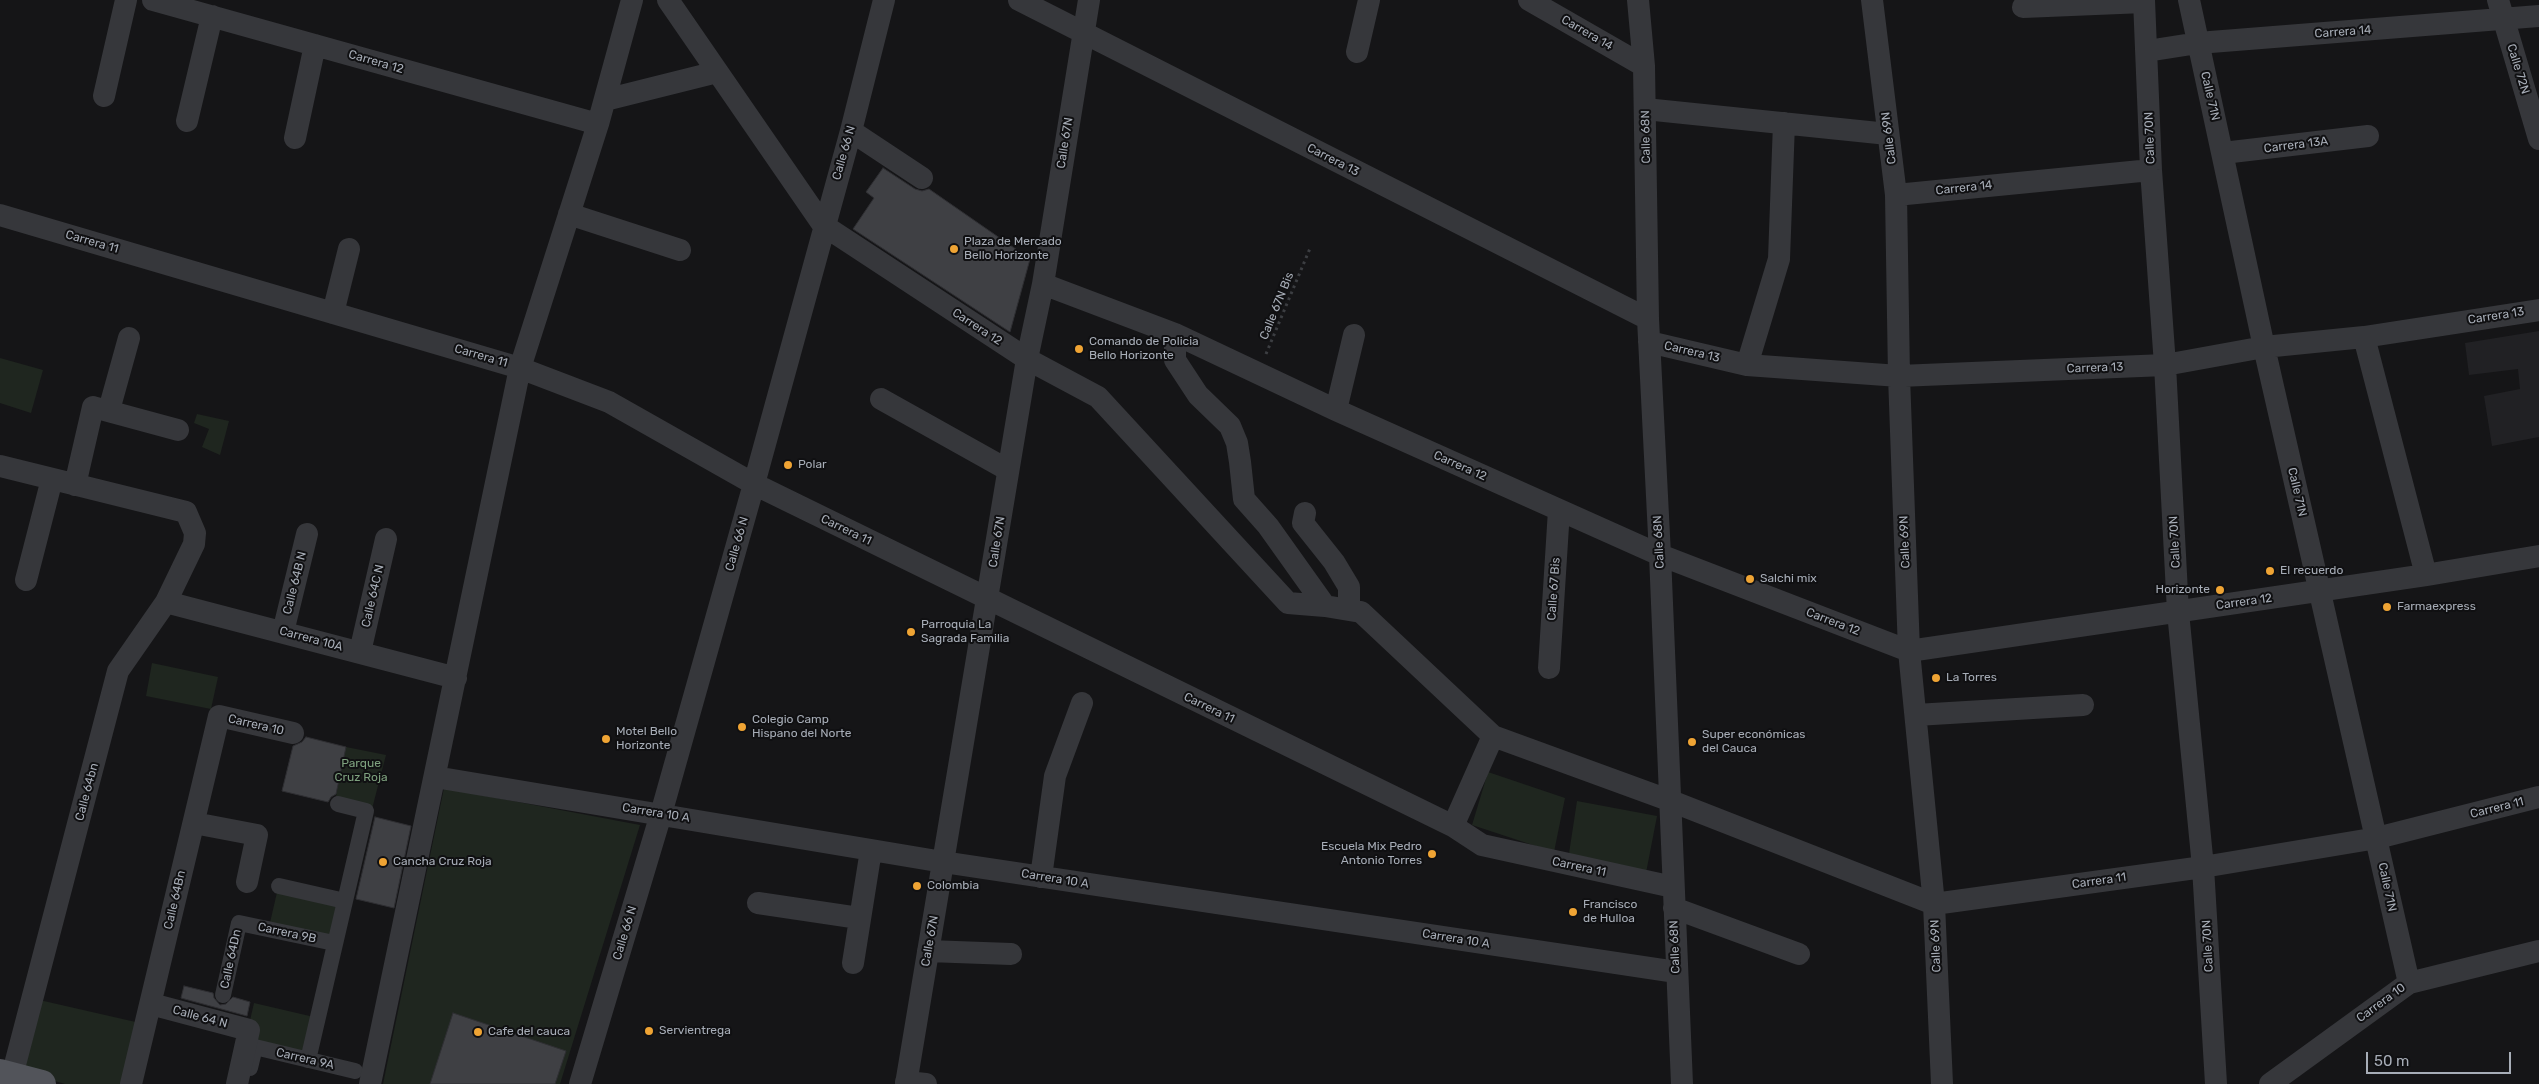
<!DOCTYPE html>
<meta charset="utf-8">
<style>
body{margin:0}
#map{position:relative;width:2539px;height:1084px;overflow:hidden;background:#151517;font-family:Rubik,sans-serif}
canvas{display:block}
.scale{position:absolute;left:2366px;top:1052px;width:145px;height:22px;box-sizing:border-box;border:2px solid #a7adb7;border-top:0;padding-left:6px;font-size:15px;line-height:18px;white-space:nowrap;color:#a7adb7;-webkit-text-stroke:4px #101012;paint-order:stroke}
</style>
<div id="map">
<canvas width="2539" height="1084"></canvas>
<div class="scale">50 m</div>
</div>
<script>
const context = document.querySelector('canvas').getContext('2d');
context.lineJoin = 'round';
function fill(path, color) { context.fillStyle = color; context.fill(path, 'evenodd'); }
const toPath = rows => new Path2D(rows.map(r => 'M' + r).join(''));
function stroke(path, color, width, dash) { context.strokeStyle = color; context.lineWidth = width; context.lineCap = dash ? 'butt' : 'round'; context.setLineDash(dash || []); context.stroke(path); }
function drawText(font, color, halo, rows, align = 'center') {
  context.font = font + ' Rubik,sans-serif'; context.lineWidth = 4; context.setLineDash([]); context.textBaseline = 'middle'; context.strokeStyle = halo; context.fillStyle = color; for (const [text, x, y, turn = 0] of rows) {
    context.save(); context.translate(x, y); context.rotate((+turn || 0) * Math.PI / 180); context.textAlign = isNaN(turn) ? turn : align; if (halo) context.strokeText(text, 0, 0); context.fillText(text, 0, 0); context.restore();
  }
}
fill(toPath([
 [2539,331,2539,437,2492,446,2484,396,2520,389,2518,369,2469,375,2465,343]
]), '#212124');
fill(toPath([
 [0,358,43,370,31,413,0,403],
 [197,414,229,421,220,455,202,447,209,429,194,423],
 [152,663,218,677,211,709,146,696],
 [346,747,386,755,372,809,335,801],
 [1488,772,1565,798,1554,852,1472,825],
 [444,788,640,825,560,1084,383,1084],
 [1577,801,1657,816,1646,873,1568,860],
 [278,888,343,902,333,941,269,927],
 [35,999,140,1023,127,1084,65,1084,20,1071],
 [254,1003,314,1017,305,1056,245,1042]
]), '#1f261f');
const building = toPath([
 [883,168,915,189,922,191,929,189,1030,259,1010,332,853,229,874,198,866,192,883,168],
 [306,737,346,747,336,794,331,797,328,802,282,791,293,746,302,742,306,737],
 [375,817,411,826,394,908,356,899,375,817],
 [184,986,213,993,214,998,220,1005,226,1004,233,997,250,1002,247,1016,181,998,184,986],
 [453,1013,566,1051,555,1084,430,1084,453,1013]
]);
fill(building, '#3f4044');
stroke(building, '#2f2f33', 1);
stroke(toPath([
 [1266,354,1311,246]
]), '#3c3e42', 3, [2.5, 4]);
stroke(toPath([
 [279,886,345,901],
 [223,995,239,923,334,943],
 [308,1060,366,811,338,804],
 [250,1068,255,1047,355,1071]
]), '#36373b', 16);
stroke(toPath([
 [153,0,598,124],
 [668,0,823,225,1027,359,1098,397,1288,603,1325,606,1361,612,1493,736,1671,801,1934,904,2203,867,2377,838,2539,797],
 [1019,0,1648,319],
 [1529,0,1644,66],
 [1638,0,1644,66,1648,319,1660,555,1682,1084],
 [1872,0,1896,195,1899,376,1909,651,1934,904,1942,1084],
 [2144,0,2151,170,2165,365,2178,612,2203,867,2216,1084],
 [2189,0,2264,347,2409,983],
 [2498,0,2539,139],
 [2023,7,2144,2],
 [2147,51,2198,43,2539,16],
 [1357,52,1369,0],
 [104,96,126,0],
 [605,100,717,72],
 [1645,109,1888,134],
 [187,121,212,16],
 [851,131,922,178],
 [295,138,315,45],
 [2223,153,2368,136],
 [1896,195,2151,170],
 [569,214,680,250],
 [0,215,520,368,609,402,754,484,1453,826,1482,845,1673,887],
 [1043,284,1175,334,1336,410,1660,555,1909,651,2426,575,2539,556],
 [333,313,349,249],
 [1175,334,1175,360,1198,395,1230,426,1237,443,1240,462,1244,499,1268,526,1325,606],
 [2364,337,2426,575],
 [1649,342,1747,365,1899,376,2165,365,2264,347,2364,337,2539,310],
 [1747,365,1779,259,1784,123],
 [881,399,1008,470],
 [109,410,129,338],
 [1336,410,1354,335],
 [0,466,186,512,195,533,194,544,166,602,118,671,12,1076],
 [75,485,93,407,178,430],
 [1305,513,1303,523,1334,562,1349,587,1349,609],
 [26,580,52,479],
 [166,602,456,678],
 [283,632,307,534],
 [360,652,386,539],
 [1549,668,1559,510],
 [1916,715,2083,705],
 [435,777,943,862,1676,972],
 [194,823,257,835,247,882],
 [1453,826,1493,736],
 [1041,877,1055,776,1082,703],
 [758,903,859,918],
 [1674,908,1799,954],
 [928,951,1011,954],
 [853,963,871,850],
 [151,1004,249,1030,237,1084],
 [906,1082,926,1084],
 [131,1084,219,716,293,733],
 [370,1084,520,368,598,124,632,0],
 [580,1084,661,814,754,484,851,131,884,0],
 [906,1084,1027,359,1043,284,1089,0],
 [2270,1084,2409,983,2539,951]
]), '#36373b', 22);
stroke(toPath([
 [0,1073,42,1084]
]), '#52545a', 28);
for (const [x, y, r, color] of [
 [954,249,5,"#efa434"],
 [1079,349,5,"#efa434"],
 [788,465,5,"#efa434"],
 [2270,571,5,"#efa434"],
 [1750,579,5,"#efa434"],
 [2220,590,5,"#efa434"],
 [2387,607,5,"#efa434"],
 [911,632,5,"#efa434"],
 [1936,678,5,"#efa434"],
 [742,727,5,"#efa434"],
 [606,739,5,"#efa434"],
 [1692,742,5,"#efa434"],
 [1432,854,5,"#efa434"],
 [383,862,5,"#efa434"],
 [917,886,5,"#efa434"],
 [1573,912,5,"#efa434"],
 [649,1031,5,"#efa434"],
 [478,1032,5,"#efa434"]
]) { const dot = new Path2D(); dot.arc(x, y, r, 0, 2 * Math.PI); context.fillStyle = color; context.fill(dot); stroke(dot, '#101012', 2); }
drawText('12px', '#a7adb7', '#101012', [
 ["Carrera 14",2343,32,-4],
 ["Carrera 14",1587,33,30],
 ["Carrera 12",376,62,16],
 ["Calle 72N",2518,69,73],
 ["Calle 71N",2210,96,77],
 ["Calle 68N",1646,137,-91],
 ["Calle 69N",1889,138,-97],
 ["Calle 70N",2150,138,-92],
 ["Calle 67N",1065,143,-81],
 ["Carrera 13A",2296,145,-7],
 ["Calle 66 N",844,153,-74],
 ["Carrera 13",1333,160,27],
 ["Carrera 14",1964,188,-6],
 ["Carrera 11",92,242,16],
 ["Calle 67N Bis",1277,306,-68],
 ["Carrera 13",2496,316,-9],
 ["Carrera 12",977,327,33],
 ["Carrera 13",1692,352,13],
 ["Carrera 11",481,356,16],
 ["Carrera 13",2095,368,-2],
 ["Carrera 12",1460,466,24],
 ["Calle 71N",2297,492,77],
 ["Carrera 11",846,530,26],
 ["Calle 67N",997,542,-81],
 ["Calle 68N",1659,542,-93],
 ["Calle 69N",1905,542,-92],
 ["Calle 70N",2175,542,-93],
 ["Calle 66 N",737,544,-74],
 ["Calle 64B N",295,583,-76],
 ["Calle 67 Bis",1554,589,-86],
 ["Calle 64C N",373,596,-77],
 ["Carrera 12",2244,602,-8],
 ["Carrera 12",1833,622,21],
 ["Carrera 10A",311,639,15],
 ["Carrera 11",1209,708,26],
 ["Carrera 10",256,725,13],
 ["Calle 64bn",87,792,-75],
 ["Carrera 11",2497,808,-14],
 ["Carrera 10 A",656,813,9],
 ["Carrera 11",1579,867,12],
 ["Carrera 10 A",1055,879,9],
 ["Carrera 11",2099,881,-8],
 ["Calle 71N",2387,887,78],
 ["Calle 64Bn",175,900,-77],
 ["Carrera 9B",287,933,12],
 ["Calle 66 N",625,933,-73],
 ["Carrera 10 A",1456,939,9],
 ["Calle 67N",930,941,-80],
 ["Calle 69N",1936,946,-92],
 ["Calle 70N",2208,946,-93],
 ["Calle 68N",1675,947,-92],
 ["Calle 64Dn",231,959,-78],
 ["Carrera 10",2381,1003,-36],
 ["Calle 64 N",200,1017,15],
 ["Carrera 9A",305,1059,13]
]);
drawText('12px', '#a7adb7', '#101012', [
 ["Plaza de Mercado",964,242],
 ["Bello Horizonte",964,256],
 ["Comando de Policia",1089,342],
 ["Bello Horizonte",1089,356],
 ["Polar",798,465],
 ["El recuerdo",2280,571],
 ["Salchi mix",1760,579],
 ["Horizonte",2210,590,"right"],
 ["Farmaexpress",2397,607],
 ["Parroquia La",921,625],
 ["Sagrada Familia",921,639],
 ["La Torres",1946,678],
 ["Colegio Camp",752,720],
 ["Hispano del Norte",752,734],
 ["Motel Bello",616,732],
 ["Horizonte",616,746],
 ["Super económicas",1702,735],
 ["del Cauca",1702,749],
 ["Escuela Mix Pedro",1422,847,"right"],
 ["Antonio Torres",1422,861,"right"],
 ["Cancha Cruz Roja",393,862],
 ["Colombia",927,886],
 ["Francisco",1583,905],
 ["de Hulloa",1583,919],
 ["Servientrega",659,1031],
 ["Cafe del cauca",488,1032]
], 'left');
drawText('12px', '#7ea17e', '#101012', [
 ["Parque",361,764],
 ["Cruz Roja",361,778]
]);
</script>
